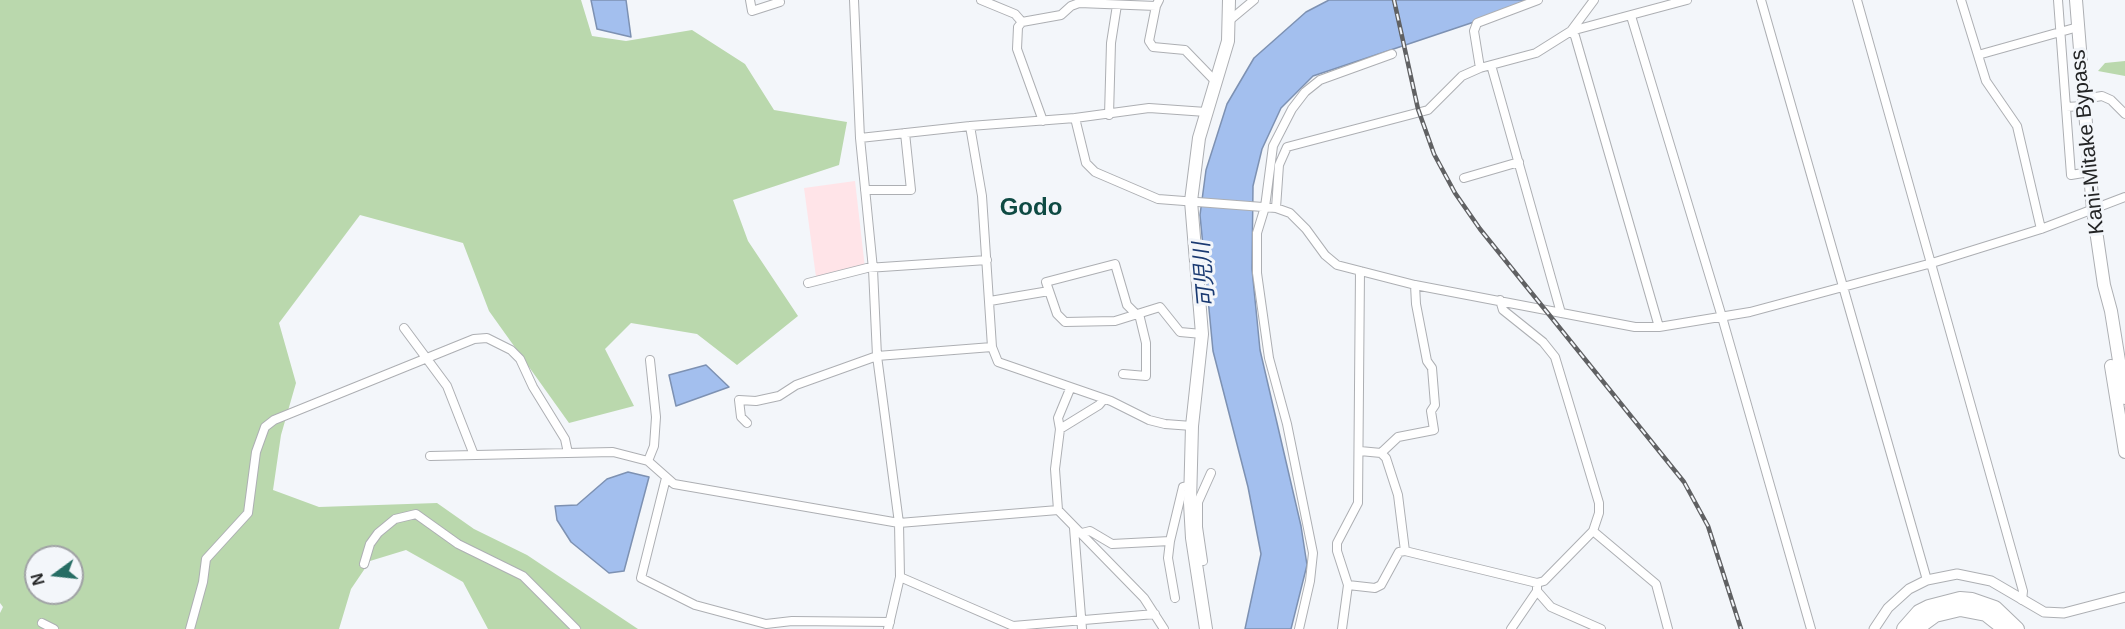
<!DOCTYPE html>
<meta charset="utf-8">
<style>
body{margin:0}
#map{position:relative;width:2125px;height:629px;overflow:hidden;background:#f3f6fa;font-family:Helvetica,sans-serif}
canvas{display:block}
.north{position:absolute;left:24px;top:545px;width:60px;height:60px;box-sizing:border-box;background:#f3f6fa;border:2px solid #a0a2a5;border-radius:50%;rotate:255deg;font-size:16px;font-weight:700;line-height:24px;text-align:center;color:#242526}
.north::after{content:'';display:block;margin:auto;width:21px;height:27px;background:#266d64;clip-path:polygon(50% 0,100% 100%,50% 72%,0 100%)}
</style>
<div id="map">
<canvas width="2125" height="629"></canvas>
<div class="north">N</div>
</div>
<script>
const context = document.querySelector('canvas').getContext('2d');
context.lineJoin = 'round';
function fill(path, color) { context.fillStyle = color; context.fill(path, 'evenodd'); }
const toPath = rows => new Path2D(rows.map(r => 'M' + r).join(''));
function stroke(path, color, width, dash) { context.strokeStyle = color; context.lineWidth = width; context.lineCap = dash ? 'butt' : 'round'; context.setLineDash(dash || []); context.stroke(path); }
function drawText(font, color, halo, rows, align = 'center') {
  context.font = font + ' Helvetica,"Noto Sans JP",sans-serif'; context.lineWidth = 6; context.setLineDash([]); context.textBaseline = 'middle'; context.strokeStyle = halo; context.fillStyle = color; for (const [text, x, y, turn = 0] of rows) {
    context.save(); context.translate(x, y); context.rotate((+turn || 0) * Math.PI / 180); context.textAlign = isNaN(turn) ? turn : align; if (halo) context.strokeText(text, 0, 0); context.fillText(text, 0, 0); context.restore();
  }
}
fill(toPath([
 [855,181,865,268,816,277,804,188]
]), '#ffe4e8');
fill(toPath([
 [0,0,581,0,592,36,626,41,692,30,745,64,774,110,847,122,839,165,733,200,748,241,798,316,737,365,697,334,631,323,605,349,634,406,569,423,489,311,463,243,360,215,279,323,296,383,281,435,273,490,319,507,437,503,474,529,527,555,638,629,488,629,463,582,406,550,370,561,351,589,339,629,0,629,0,613,3,607,0,603],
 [36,557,72,557,72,593,36,593],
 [2125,61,2125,76,2098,71,2105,63]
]), '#bad8ad');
const water = toPath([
 [591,0,626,0,631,37,597,29,591,0],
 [1329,0,1527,0,1477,21,1313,76,1281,108,1262,149,1253,186,1252,269,1260,350,1301,526,1307,565,1291,629,1245,629,1261,554,1248,487,1213,351,1200,215,1206,170,1227,104,1254,58,1306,12,1329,0],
 [706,365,729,387,676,406,669,375,706,365],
 [628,472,649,477,624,571,609,573,571,542,557,520,555,506,577,505,607,479,628,472]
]);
fill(water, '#a3bfee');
stroke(water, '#7d91b2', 1.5);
const minor = toPath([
 [750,0,752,11,780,2],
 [854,0,860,138,873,269,877,356,899,523,900,577,888,629],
 [981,0,1015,14,1022,22],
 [1761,0,1927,580],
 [1857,0,2023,591,2022,600],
 [1961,0,1986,81,2017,126,2041,229],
 [2058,0,2071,175,2089,172],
 [1156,6,1149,41,1153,47,1185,50,1216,82],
 [1631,16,1722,317,1811,629],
 [1230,20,1254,0],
 [1571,31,1575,36,1659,327],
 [1571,31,1594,0],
 [1978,55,2078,27],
 [1491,65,1561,313],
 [1480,68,1474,31,1477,23,1538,0],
 [2083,99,2102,96,2111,100,2125,114],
 [2066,107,2083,106],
 [1109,115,1111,43,1117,5],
 [1075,118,1086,163,1095,172,1158,199,1276,208,1290,213,1306,229,1325,255,1337,265,1415,285,1635,327,1659,327,1750,312,1932,263,2041,229,2125,197],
 [1043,121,1017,49,1018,27,1022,22,1061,15,1071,6,1079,3,1156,6,1159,0],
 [970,126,982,196,992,347,998,362,1111,401,1149,420,1165,424,1192,426],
 [860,138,970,126,1075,118,1149,108,1206,112],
 [1464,178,1519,162],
 [865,190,911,190,905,133],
 [1276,208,1279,165,1287,147,1428,110,1462,76,1480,68,1536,53,1571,31,1687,0],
 [808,283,867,268,987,260],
 [990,301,1049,291],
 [1136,314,1127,305,1115,264,1046,282,1057,314,1065,322,1115,321,1160,307,1180,332,1202,334],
 [404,328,447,386,474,455],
 [1123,374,1146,376,1146,343,1139,314],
 [1070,389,1058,418,1060,429,1055,469,1058,510,1144,598,1164,629],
 [747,423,741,417,739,400,756,401,779,396,796,385,877,356,992,347],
 [1060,429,1099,405,1104,399],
 [1360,451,1381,453,1386,458,1398,495,1405,551,1537,583,1544,581,1593,531,1599,513,1599,503,1555,357,1543,342,1503,310,1500,300],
 [1381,453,1398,437,1434,430,1431,411,1435,405,1432,368,1427,361,1416,304,1415,285],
 [430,456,613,452,648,461,674,484,899,523,1058,510],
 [648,461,654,446,656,417,650,360],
 [666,478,641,578,695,605,766,624,792,621,890,622],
 [1074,528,1082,629],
 [1593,531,1656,584,1668,629],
 [1082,533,1090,531,1112,544,1170,541],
 [1203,561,1198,527,1198,502,1211,473],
 [364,564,370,544,378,533,395,519,416,514,458,544,523,576,576,629],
 [900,577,1013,626,1155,614],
 [1537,583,1537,591,1551,607,1601,629],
 [1348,585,1375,588,1381,585,1399,552,1405,551],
 [1175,598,1168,558,1170,541,1183,487,1189,486],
 [42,623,54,629],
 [190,629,203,582,206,559,248,513,256,452,265,427,274,420,474,339,487,338,511,350,520,359,533,387,565,439,568,453],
 [1299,629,1310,581,1313,553,1287,424,1269,358,1257,273,1257,233,1265,207,1273,146,1292,109,1305,92,1320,80,1392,54],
 [1342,629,1348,585,1337,551,1337,543,1358,503,1360,271],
 [1511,629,1537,591]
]);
const tertiary = toPath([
 [1874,629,1888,608,1909,589,1927,580,1957,574,1991,581,2044,612,2064,613,2125,597]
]);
const trunk = toPath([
 [2076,0,2093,210,2104,285,2111,311,2125,398],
 [2111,366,2125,452],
 [1206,629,1192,538,1190,503,1192,426,1202,334,1191,201,1199,138,1228,41,1229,0]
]);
const motorway = toPath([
 [1904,629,1919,612,1929,607,1960,599,1972,600,1995,608,2017,629],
 [1916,629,1935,615,1960,609,1986,614,2005,629]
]);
stroke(minor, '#adafb3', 10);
stroke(tertiary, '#adafb3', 11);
stroke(trunk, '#adafb3', 14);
stroke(motorway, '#adafb3', 16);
stroke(minor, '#fff', 8);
stroke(tertiary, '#fff', 9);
stroke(trunk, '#fff', 12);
stroke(motorway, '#fff', 14);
const rail = toPath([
 [1394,0,1418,109,1434,154,1455,193,1480,229,1684,482,1708,526,1741,629]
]);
stroke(rail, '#606163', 4.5);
stroke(rail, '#f3f6fa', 2, [7]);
drawText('21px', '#242526', '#f3f6fa', [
 ["Kani-Mitake Bypass",2088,142,-96]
]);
drawText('italic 22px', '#193971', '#f3f6fa', [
 ["可児川",1205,275,-95]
]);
drawText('bold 24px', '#0e4a43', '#f3f6fa', [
 ["Godo",1031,208]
]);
</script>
